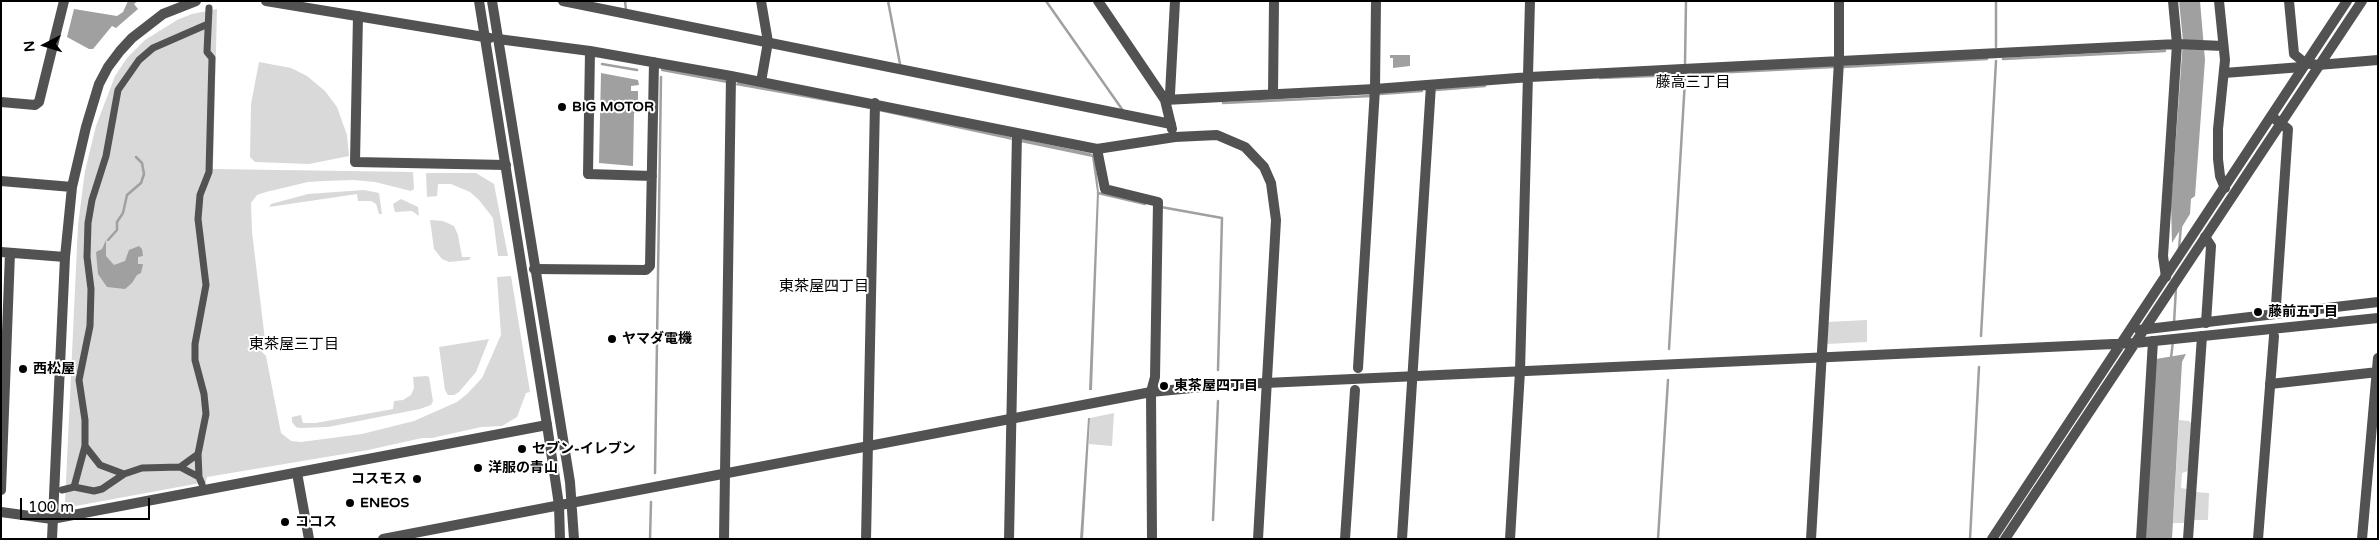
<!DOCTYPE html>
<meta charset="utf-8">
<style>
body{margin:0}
#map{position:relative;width:2379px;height:540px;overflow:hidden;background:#fff;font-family:"Varela Round",sans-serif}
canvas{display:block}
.frame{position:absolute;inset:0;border:2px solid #000;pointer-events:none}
.north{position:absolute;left:20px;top:20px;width:50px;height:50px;-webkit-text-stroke:4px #fff;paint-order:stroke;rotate:265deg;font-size:14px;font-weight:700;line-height:20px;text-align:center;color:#000}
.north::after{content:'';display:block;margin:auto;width:18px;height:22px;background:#000;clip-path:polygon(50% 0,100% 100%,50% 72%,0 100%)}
.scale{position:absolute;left:20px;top:498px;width:130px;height:22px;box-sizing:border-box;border:2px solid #000;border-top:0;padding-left:6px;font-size:15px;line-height:18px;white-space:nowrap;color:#000;-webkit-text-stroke:4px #fff;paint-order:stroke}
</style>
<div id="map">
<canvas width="2379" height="540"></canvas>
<div class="frame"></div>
<div class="north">N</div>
<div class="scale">100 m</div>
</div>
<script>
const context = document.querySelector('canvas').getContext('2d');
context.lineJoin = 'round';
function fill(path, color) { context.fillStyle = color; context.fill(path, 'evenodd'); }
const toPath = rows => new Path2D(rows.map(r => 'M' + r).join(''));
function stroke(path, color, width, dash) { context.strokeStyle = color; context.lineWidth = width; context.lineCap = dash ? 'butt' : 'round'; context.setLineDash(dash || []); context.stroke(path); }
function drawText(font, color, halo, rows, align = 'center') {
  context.font = font + ' "Varela Round","Noto Sans JP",sans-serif'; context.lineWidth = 4; context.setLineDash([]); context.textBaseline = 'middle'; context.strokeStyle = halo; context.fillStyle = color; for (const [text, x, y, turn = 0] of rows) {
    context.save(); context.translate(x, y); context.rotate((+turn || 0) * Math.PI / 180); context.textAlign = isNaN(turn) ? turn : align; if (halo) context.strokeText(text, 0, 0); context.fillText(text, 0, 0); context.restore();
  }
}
fill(toPath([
 [217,9,213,169,413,172,414,189,411,191,375,182,354,180,324,181,308,182,266,192,257,195,251,203,252,232,265,340,262,345,262,352,266,356,281,433,291,441,301,442,362,434,414,421,457,402,467,394,482,378,501,335,497,277,511,276,530,392,526,393,517,417,502,426,481,427,432,438,422,438,368,450,207,477,206,482,70,507,65,503,78,225,85,171,96,126,115,76,127,58,145,40,177,20,192,14],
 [259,62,291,68,307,76,325,91,337,107,347,135,349,156,309,164,255,162,250,157,251,104],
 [426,173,476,173,494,184,508,256,498,256,493,218,479,200,470,192,451,184,438,184,437,196,427,197],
 [364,190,379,193,382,214,379,214,376,204,371,201,358,201,357,194,269,207,271,204,308,194],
 [401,199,418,207,419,216,412,211,395,212,393,204],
 [430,220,443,221,454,226,458,235,462,257,471,257,469,260,449,262,442,259,434,249],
 [1867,320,1867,342,1826,344,1827,322],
 [489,339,476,372,459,392,454,395,448,395,445,390,439,347],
 [427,376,429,377,433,401,431,405,420,409,328,427,299,428,296,427,292,422,292,417,301,415,303,423,316,423,393,409,394,401,403,400,411,395,414,388,413,377],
 [1114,413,1112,446,1089,444,1090,418],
 [2179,420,2189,421,2193,425,2188,471,2182,473,2181,488,2187,489,2185,523,2173,523],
 [2195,492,2209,493,2208,520,2193,520]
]), '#d9d9d9');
fill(toPath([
 [128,1,138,1,134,4,138,9,116,28,112,26,93,49,89,49,67,37,74,9,117,16,123,12],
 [2179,1,2200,1,2205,60,2195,196,2191,199,2190,214,2172,243,2171,204,2183,41],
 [1390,55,1410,55,1410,66,1393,68,1393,58,1390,58],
 [661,68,726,80,726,83,661,71],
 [601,73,638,80,639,85,631,86,631,91,638,91,638,112,634,113,633,166,599,163],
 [738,82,870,106,870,109,735,85],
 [880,108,1011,137,1012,140,878,111],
 [1022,139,1090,153,1095,156,1099,193,1092,390,1089,390,1097,192,1092,157,1020,142],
 [106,240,106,256,114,265,125,261,129,250,139,246,142,249,143,256,138,257,138,264,143,264,141,273,137,275,132,283,125,289,107,287,98,274,96,252,102,249],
 [2186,354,2182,362,2172,539,2145,539,2156,359],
 [1088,418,1090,418,1083,539,1080,539]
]), '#a0a0a0');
stroke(toPath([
 [625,1,626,10],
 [888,1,900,64],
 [1046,1,1124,112],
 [1996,47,1996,1],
 [2003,59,2165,51],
 [1685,63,1686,1],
 [602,64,637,70],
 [1844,67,1987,59],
 [1693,74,1833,67],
 [1600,78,1680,75],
 [1436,90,1485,86],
 [1380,94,1422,91],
 [1223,103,1371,96],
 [1098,193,1145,204],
 [1161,207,1222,218,1218,370],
 [108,240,117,230,117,222,123,213,127,195,141,183,144,174,142,163,136,157],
 [2179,248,2181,226],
 [2174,323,2176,288],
 [1981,336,1996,61],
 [1669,349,1685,80],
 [2171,358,2173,341],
 [655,473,661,77],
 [1213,520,1218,401],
 [650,539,651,502],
 [1658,539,1668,380],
 [1970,539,1979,367]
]), '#a0a0a0', 2.5);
stroke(toPath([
 [85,446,100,465,124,474],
 [180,467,198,454],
 [202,484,199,477,198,454,206,414,204,394,195,360,195,344,206,285,198,219,200,195,209,172,212,58,207,52,209,8],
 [74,487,94,491,102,489,124,474,142,468,180,467,199,477],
 [62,490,74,487,85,446,85,420,79,380,90,326,91,289,87,257,88,223,92,200,106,156,118,90,139,60,153,48,208,24]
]), '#525252', 7);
stroke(toPath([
 [563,1,1171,124],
 [1098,1,1165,100,1172,129],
 [2219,1,2225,60,2218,129,2218,159,2220,176,2225,188],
 [2289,1,2294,54,2305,63,2318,65,2378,60],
 [358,16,355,162,506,165],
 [498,39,590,51,731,76,1097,149,1175,137,1217,135,1245,147,1264,167,1271,183,1276,220,1258,539],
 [590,51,588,174,652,176],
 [2224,73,2302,67],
 [761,82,768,42,761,1],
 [1273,94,1274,1],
 [1165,100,1375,89,1530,77,1683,69,2177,44,2223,46],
 [1165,100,1170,94,1175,1],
 [1,102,35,105,39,102,64,1],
 [1097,149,1105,189,1158,202,1155,377,1151,392,1152,539],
 [2205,237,2211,246,2206,323],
 [1,252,65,257],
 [534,269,646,270,650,266,654,62],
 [2166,277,2163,256,2177,44,2173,1],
 [1358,368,1375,89,1376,1],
 [2270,384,2378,372],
 [297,473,309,539],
 [1,490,10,253],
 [1,512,52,519,547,425],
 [724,539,731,76],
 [866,539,875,103],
 [1009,539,1017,133],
 [1345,539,1355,390],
 [1402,539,1431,85],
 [1510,539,1520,371,1530,1],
 [1811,539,1839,61,1839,1],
 [2141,539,2153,341],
 [2188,539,2202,336],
 [2362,539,2378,358]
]), '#525252', 10);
stroke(toPath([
 [266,1,490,38],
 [479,1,547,425,559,505,560,539],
 [492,1,570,482,574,539],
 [2275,119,2288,129,2276,305],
 [1,181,72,187],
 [2139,330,2378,302],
 [52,539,65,257,72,187,86,127,99,84,108,67,120,51,132,38,163,14,196,1],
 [383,539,1151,392,1222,385,2135,343,2378,318],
 [1992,539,2347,1],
 [2005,539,2362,1],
 [2258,539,2274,336]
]), '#525252', 10);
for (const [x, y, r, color] of [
 [562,107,5,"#000"],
 [2258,312,5,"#000"],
 [612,339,5,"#000"],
 [23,369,5,"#000"],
 [1164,386,5,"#000"],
 [522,449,5,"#000"],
 [478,468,5,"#000"],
 [417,479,5,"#000"],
 [350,503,5,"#000"],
 [285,522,5,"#000"]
]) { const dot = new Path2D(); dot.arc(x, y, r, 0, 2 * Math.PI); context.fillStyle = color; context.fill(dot); stroke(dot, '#fff', 2); }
drawText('bold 14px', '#000', '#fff', [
 ["BIG MOTOR",572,107],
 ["藤前五丁目",2268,312],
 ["ヤマダ電機",622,339],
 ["西松屋",33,369],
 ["東茶屋四丁目",1174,386],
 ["セブン-イレブン",532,449],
 ["洋服の青山",488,468],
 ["コスモス",407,479,"right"],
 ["ENEOS",360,503],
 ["ココス",295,522]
], 'left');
drawText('15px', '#000', '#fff', [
 ["藤高三丁目",1693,83],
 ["東茶屋四丁目",824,287],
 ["東茶屋三丁目",294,345]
]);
</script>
